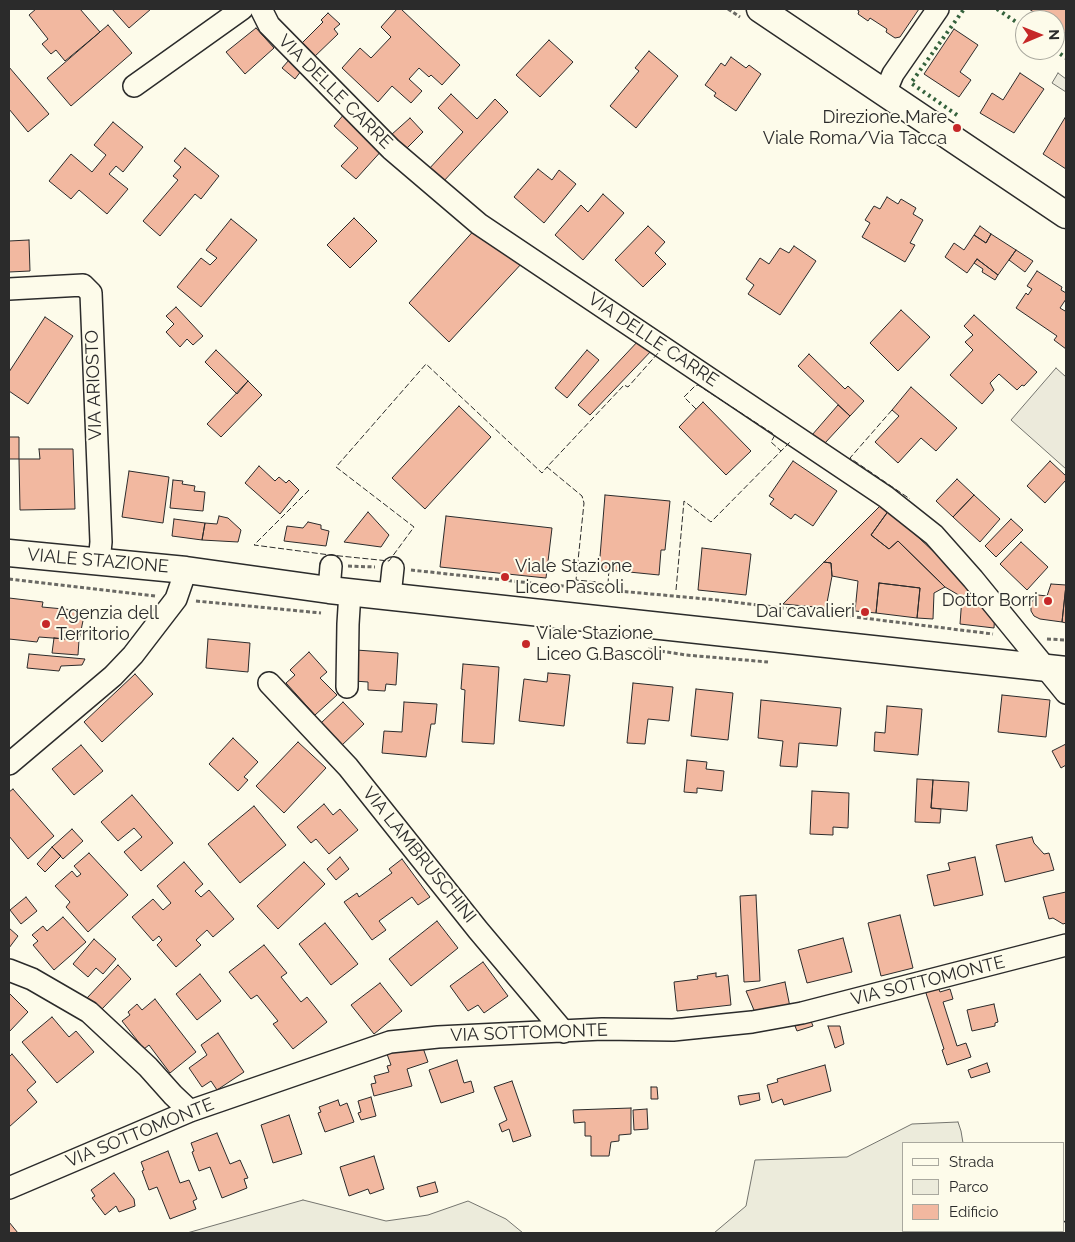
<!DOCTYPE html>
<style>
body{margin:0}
#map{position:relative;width:1075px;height:1242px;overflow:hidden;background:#fdfbea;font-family:Raleway,sans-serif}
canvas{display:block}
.frame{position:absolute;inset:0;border:10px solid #2b2b2b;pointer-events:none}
.legend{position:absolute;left:902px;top:1142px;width:162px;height:90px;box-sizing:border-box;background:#fdfbea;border:1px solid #a9a89e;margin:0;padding:6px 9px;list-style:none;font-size:15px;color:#2b2b2b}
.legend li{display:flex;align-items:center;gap:10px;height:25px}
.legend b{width:25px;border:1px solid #a9a89e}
.north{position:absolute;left:1015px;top:10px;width:50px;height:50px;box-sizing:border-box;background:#fdfbea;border:1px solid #a9a89e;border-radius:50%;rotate:89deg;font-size:14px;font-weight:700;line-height:20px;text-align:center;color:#2b2b2b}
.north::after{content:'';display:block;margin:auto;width:18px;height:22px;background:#c62828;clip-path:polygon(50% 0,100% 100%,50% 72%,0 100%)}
</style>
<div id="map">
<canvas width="1075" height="1242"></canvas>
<div class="frame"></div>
<ul class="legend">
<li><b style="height:6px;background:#fdfbea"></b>Strada</li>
<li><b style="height:14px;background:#ecebdb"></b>Parco</li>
<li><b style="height:14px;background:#f2b8a0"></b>Edificio</li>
</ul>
<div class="north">N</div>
</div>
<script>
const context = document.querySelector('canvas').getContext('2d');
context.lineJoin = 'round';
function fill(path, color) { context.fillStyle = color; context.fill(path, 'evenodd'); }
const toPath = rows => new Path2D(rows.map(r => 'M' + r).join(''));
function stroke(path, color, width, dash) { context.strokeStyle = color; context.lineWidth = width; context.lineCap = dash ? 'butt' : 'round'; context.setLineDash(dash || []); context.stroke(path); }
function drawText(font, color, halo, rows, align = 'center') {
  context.font = font + ' Raleway,sans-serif'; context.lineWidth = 4; context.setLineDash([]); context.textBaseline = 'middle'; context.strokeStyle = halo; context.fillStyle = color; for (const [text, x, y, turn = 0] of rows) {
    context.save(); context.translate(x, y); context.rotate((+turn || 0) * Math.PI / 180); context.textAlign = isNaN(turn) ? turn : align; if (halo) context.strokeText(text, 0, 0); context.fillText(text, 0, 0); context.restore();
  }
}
const green = toPath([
 [958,1122,961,1131,963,1143,904,1143,904,1231,995,1231,996,1233,714,1233,746,1206,755,1160,847,1157,912,1124,958,1122],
 [303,1200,386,1221,428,1215,468,1201,506,1219,523,1233,187,1233,303,1200]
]);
fill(green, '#ecebdb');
stroke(green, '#74746e', 1);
const parking = toPath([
 [1058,73,1066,79,1066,92,1052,83,1058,73],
 [1056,368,1066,377,1066,469,1011,420,1056,368]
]);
fill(parking, '#eceadb');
stroke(parking, '#74746e', 1);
const building = toPath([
 [36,9,80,9,100,32,65,61,56,50,51,54,42,44,48,39,29,15,36,9],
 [112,9,151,9,129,28,112,9],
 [397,9,401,9,460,65,442,85,431,75,429,77,419,68,409,79,422,91,411,103,392,86,378,102,342,68,360,48,371,58,391,37,381,27,397,9],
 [856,9,919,9,900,37,895,38,886,32,887,29,870,18,868,21,858,14,859,11,856,9],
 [1029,9,1066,9,1066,34,1055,26,1055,20,1046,20,1029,9],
 [328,13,340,24,334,29,338,34,312,59,299,46,323,22,321,20,328,13],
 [108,25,132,53,71,106,47,78,108,25],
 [256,28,274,48,245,74,226,52,256,28],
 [954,29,978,45,960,72,971,80,959,97,924,74,954,29],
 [549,40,573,62,540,97,516,75,549,40],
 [649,51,678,76,636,128,610,106,639,71,635,68,649,51],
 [731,57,746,68,749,65,761,74,736,111,714,96,716,93,705,85,721,63,725,66,731,57],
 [289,60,301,71,295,79,282,68,289,60],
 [9,67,49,114,28,132,9,109,9,67],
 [1020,73,1044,89,1014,133,980,113,992,93,1003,100,1020,73],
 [451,94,477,119,495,99,508,112,442,183,428,170,463,132,438,108,451,94],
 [345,113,384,148,356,179,341,166,358,148,334,126,345,113],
 [1066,116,1066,169,1043,154,1066,116],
 [410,118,423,132,405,150,391,135,410,118],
 [113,122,143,147,123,172,116,166,109,174,128,189,107,214,79,190,71,199,49,181,71,154,92,172,106,155,94,145,113,122],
 [185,148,219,176,201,199,195,194,160,236,143,221,178,180,173,176,181,167,174,161,185,148],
 [538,169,552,180,559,170,576,184,544,223,514,197,538,169],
 [603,194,624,213,583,260,555,235,581,205,588,212,603,194],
 [887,197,898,204,901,199,916,208,913,214,923,220,910,243,915,245,905,262,862,237,870,223,865,220,874,206,880,209,887,197],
 [354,218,377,241,350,268,327,245,354,218],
 [231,219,257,240,201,307,177,287,201,258,210,265,217,258,206,250,231,219],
 [648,226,665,242,655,253,666,264,643,287,615,260,648,226],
 [980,226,991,234,986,243,974,235,980,226],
 [477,227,523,262,449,342,409,303,477,227],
 [991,234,1016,250,998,275,977,259,967,273,945,257,954,243,964,250,974,235,986,243,991,234],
 [29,240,30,271,9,272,9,241,29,240],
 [794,246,816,261,780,315,748,294,754,285,746,279,760,258,769,264,780,248,789,253,794,246],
 [1016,250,1033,261,1025,272,1009,260,1016,250],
 [977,259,998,275,995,280,982,272,983,269,974,263,977,259],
 [1037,271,1062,287,1061,290,1066,293,1066,299,1060,308,1065,311,1066,309,1066,349,1054,340,1057,336,1016,308,1026,293,1028,295,1032,289,1027,286,1037,271],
 [176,307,203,336,193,345,187,339,180,347,166,332,174,324,166,316,176,307],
 [901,310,930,337,898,371,870,343,901,310],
 [974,315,1037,372,1024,386,1022,385,1017,390,999,374,990,383,994,390,982,404,950,375,973,350,965,342,973,335,964,326,974,315],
 [45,317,73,336,28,404,9,391,9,372,45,317],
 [640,339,654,348,590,415,578,405,640,339],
 [216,350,248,381,237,394,205,362,216,350],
 [587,350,599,360,567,398,555,388,587,350],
 [809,354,845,389,848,386,864,401,850,416,798,366,809,354],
 [248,381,262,395,221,437,207,424,248,381],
 [911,387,957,428,936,451,921,438,898,463,875,442,899,416,892,410,911,387],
 [703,402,751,451,726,475,679,427,703,402],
 [838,405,850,416,825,443,812,435,838,405],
 [459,406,491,437,425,509,392,478,459,406],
 [9,437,19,437,19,459,9,459,9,437],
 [39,449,73,449,75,509,20,510,19,459,40,459,39,449],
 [793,461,837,491,813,526,795,514,791,519,770,504,774,499,769,496,793,461],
 [1050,461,1066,476,1066,480,1045,503,1027,486,1050,461],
 [259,466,275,481,279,477,286,483,289,480,299,490,280,514,245,483,259,466],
 [129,471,169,477,163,523,122,517,129,471],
 [957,479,974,495,953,517,936,501,957,479],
 [173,480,183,481,182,484,195,486,194,491,205,492,203,511,170,508,173,480],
 [605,495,670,501,665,550,661,550,659,575,599,569,605,495],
 [974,495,1000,519,980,542,953,517,974,495],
 [882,504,889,510,871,535,889,549,898,541,945,587,934,593,933,619,917,618,920,588,879,583,876,613,855,611,858,581,832,576,831,563,824,562,882,504],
 [889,510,949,566,995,611,994,628,960,624,962,597,945,587,898,541,889,549,871,535,889,510],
 [368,512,389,535,381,547,344,542,368,512],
 [219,516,228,518,241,530,238,542,202,540,205,523,217,524,219,516],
 [446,516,552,528,546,578,440,567,446,516],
 [174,519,205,523,202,540,172,536,174,519],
 [1011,519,1023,530,996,557,985,546,1011,519],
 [308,522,321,525,321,529,329,531,326,546,284,541,287,526,303,528,308,522],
 [1021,542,1048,567,1027,590,1000,564,1021,542],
 [702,548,751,554,746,595,698,590,702,548],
 [824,562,831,563,832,576,826,608,783,604,824,562],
 [879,583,920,588,917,618,876,613,879,583],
 [1051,584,1066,585,1062,622,1040,619,1034,616,1031,611,1031,603,1034,599,1038,595,1047,596,1051,584],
 [1066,585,1066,623,1062,622,1066,585],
 [9,598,43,602,42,607,85,611,79,640,39,637,37,642,9,639,9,598],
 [54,638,79,640,78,655,52,653,54,638],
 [208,639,250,643,248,672,206,668,208,639],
 [356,650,398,653,396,685,386,684,385,691,368,690,368,682,354,681,356,650],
 [309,652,327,672,320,678,337,695,315,715,286,683,295,675,290,670,309,652],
 [29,654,85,659,82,665,61,666,59,671,27,668,29,654],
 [463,664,499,667,494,744,462,742,465,690,461,689,463,664],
 [548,673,570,675,564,726,519,721,524,679,547,682,548,673],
 [135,674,153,694,102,742,84,722,135,674],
 [633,683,673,687,669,721,648,719,645,744,627,743,633,683],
 [696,689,733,693,728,740,691,736,696,689],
 [1002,695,1050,700,1046,737,998,732,1002,695],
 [761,700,841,708,837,746,799,743,797,767,780,766,783,741,758,738,761,700],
 [343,702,364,724,341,746,320,724,343,702],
 [404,702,437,704,435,724,431,724,426,757,382,753,384,731,402,732,404,702],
 [887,706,922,709,918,755,874,751,875,732,885,733,887,706],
 [233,738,258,762,244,777,248,780,238,791,209,764,233,738],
 [298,742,326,768,284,813,256,786,298,742],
 [1066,744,1066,765,1061,768,1052,751,1066,744],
 [81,745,103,771,74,795,52,769,81,745],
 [687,760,707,762,706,769,724,771,722,791,697,788,697,793,684,792,687,760],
 [917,779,933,780,931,808,941,809,940,823,915,822,917,779],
 [933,780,969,782,967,811,931,808,933,780],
 [13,789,54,836,28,859,9,836,9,792,13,789],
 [812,791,849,793,848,828,833,827,833,835,810,834,812,791],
 [132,795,173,843,141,871,124,852,142,837,134,828,118,841,101,822,132,795],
 [324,804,333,815,340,809,358,830,329,854,316,839,311,843,297,827,324,804],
 [254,806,286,845,240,883,208,844,254,806],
 [72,829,83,841,63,859,52,847,72,829],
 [1032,837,1034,843,1044,854,1049,853,1054,870,1005,882,996,845,1032,837],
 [52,847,61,856,45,872,37,864,52,847],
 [89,853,128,895,88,932,66,907,70,902,55,886,72,871,77,877,81,874,74,866,89,853],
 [340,857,349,869,336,880,327,869,340,857],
 [975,857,983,895,934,906,927,875,950,870,948,863,975,857],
 [402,859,430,897,418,905,412,897,379,921,386,930,372,940,344,902,357,893,359,897,392,873,389,869,402,859],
 [184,862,203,884,195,891,201,897,209,890,234,919,213,937,207,930,196,940,201,945,176,967,157,945,162,940,159,936,153,941,132,917,153,899,163,910,171,903,157,886,184,862],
 [304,862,325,884,278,929,257,906,304,862],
 [1066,892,1066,923,1063,924,1053,918,1049,919,1043,897,1066,892],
 [756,895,760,981,744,982,740,896,756,895],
 [26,897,37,911,21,924,10,910,26,897],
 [900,915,913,968,881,976,868,923,900,915],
 [63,917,86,942,54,970,33,945,38,941,32,935,43,926,47,931,63,917],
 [437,921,458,948,411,986,389,959,437,921],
 [325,923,358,964,331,985,299,944,325,923],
 [9,928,18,936,9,948,9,928],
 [843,938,852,972,807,983,798,950,843,938],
 [94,939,116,959,103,974,96,968,88,977,73,964,94,939],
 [264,945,287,973,281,977,301,1002,307,997,327,1022,293,1049,273,1024,278,1021,257,995,251,999,229,972,264,945],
 [483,962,508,996,484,1013,478,1005,468,1011,450,986,483,962],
 [118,965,131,979,100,1011,87,998,118,965],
 [716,973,716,977,728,975,731,1005,677,1011,674,982,698,979,697,976,716,973],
 [200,974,221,1001,197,1020,176,994,200,974],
 [785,982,790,1007,756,1015,746,991,785,982],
 [380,983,402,1011,374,1034,351,1005,380,983],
 [938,987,940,992,950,989,953,999,943,1002,957,1046,966,1043,971,1057,947,1065,942,1050,944,1049,925,990,938,987],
 [9,993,28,1012,9,1032,9,993],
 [155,999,196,1052,170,1073,149,1045,144,1049,122,1021,130,1015,128,1012,137,1004,142,1010,155,999],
 [994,1004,998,1022,995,1023,995,1026,972,1031,967,1010,994,1004],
 [52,1017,69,1037,76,1031,94,1052,57,1083,22,1042,52,1017],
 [811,1021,813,1026,797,1031,795,1026,811,1021],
 [828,1026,840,1026,844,1044,835,1048,828,1026],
 [218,1033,244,1072,217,1090,211,1081,202,1087,189,1068,207,1055,201,1045,218,1033],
 [422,1045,428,1062,407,1069,412,1086,374,1096,371,1084,376,1083,374,1076,389,1072,387,1066,391,1065,387,1054,422,1045],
 [12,1054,36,1082,27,1090,37,1102,9,1127,9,1057,12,1054],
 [457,1060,464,1083,471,1081,474,1092,441,1103,429,1070,457,1060],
 [987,1063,990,1072,971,1078,968,1070,987,1063],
 [825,1065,831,1091,784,1105,782,1099,772,1103,767,1085,778,1082,777,1079,825,1065],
 [512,1081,531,1136,513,1142,509,1129,502,1132,499,1124,507,1120,494,1087,512,1081],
 [651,1087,657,1087,658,1099,651,1099,651,1087],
 [759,1093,760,1100,740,1105,738,1096,759,1093],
 [371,1097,376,1116,361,1120,358,1113,361,1112,358,1101,371,1097],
 [338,1100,340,1106,347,1103,354,1122,325,1132,318,1113,321,1112,319,1107,338,1100],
 [631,1108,631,1134,619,1135,619,1141,611,1142,609,1156,591,1156,591,1136,585,1136,585,1122,574,1123,573,1110,631,1108],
 [647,1109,648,1129,634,1130,633,1110,647,1109],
 [289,1115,302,1154,273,1163,261,1125,289,1115],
 [217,1133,230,1164,240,1160,248,1178,244,1179,247,1188,222,1198,210,1167,199,1171,192,1152,194,1151,191,1143,217,1133],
 [168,1151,180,1183,189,1180,197,1199,193,1201,196,1209,170,1219,157,1187,149,1190,142,1171,144,1170,141,1162,168,1151],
 [374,1156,384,1189,370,1194,368,1189,349,1196,340,1167,374,1156],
 [114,1173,134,1199,135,1206,119,1212,116,1206,105,1215,92,1198,95,1196,91,1190,114,1173],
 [435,1182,438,1192,420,1197,417,1187,435,1182],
 [9,1222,18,1233,9,1233,9,1222]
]);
fill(building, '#f2b8a0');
stroke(building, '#2b2b2b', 1);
const minor = toPath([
 [261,9,269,25,391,149,479,224,886,497,934,535,973,579,1066,693],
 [134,86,242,9],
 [885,93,893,74,938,9],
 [9,289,83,285,91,293,101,542,99,562],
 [329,590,331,566],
 [390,596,393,568],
 [269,683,348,767,478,930,564,1032],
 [347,687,348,624,350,592],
 [9,764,113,676,133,655,176,599,186,570],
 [9,970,32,979,89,1012,148,1067,173,1095,190,1111],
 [9,1188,190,1111,390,1042,438,1037,602,1029,673,1030,752,1022,802,1013,1066,945],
 [1058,1231,1062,1233],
 [992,1233,1001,1231],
 [1038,1233,1042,1231]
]);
const major = toPath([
 [760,9,1066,215],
 [9,553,186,570,329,590,1066,670]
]);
stroke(minor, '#2b2b2b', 24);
stroke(major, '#2b2b2b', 29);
stroke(toPath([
 [728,9,740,17],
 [348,566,375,567],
 [411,570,531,583,717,600,993,634],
 [9,579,155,596],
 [196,601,321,613],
 [1047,639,1066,640],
 [648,649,686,655,768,662]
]), '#6a6964', 3, [4, 2.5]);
stroke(minor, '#fdfbea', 21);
stroke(major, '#fdfbea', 26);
stroke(toPath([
 [997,9,1025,28],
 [1055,50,1066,58],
 [957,115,911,83,964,9]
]), '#34623c', 4, [2.5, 4]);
stroke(toPath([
 [696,409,684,397,695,386,698,385,775,435,771,442,781,451],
 [892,410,850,458,910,499],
 [309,490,254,545,330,555,389,561,414,527,336,467,426,364,542,473,547,467],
 [609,570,608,583,576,580,584,503,582,496,547,467,624,385,628,387,659,352],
 [676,590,684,501,711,522,790,442]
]), '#2b2b2b', 1, [6, 2.5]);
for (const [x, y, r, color] of [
 [957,128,5,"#c62828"],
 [505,577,5,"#c62828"],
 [1048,601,5,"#c62828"],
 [865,612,5,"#c62828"],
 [46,624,5,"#c62828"],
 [526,644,5,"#c62828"]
]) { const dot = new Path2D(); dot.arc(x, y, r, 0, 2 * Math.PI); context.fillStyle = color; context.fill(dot); stroke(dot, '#fdfbea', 2); }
drawText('18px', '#2b2b2b', '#fdfbea', [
 ["VIA DELLE CARRE",335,92,45],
 ["VIA DELLE CARRE",653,340,34],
 ["VIA ARIOSTO",94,385,-92],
 ["VIALE STAZIONE",98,561,5],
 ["VIA LAMBRUSCHINI",419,855,51],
 ["VIA SOTTOMONTE",928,981,-14],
 ["VIA SOTTOMONTE",529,1033,-2],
 ["VIA SOTTOMONTE",140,1133,-22]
]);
drawText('18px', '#2b2b2b', '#fdfbea', [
 ["Direzione Mare",947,118],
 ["Viale Roma/Via Tacca",947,139],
 ["Viale Stazione",515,567,"left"],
 ["Liceo Pascoli",515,588,"left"],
 ["Dottor Borri",1038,601],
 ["Dai cavalieri",855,612],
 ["Agenzia dell",56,614,"left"],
 ["Territorio",56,635,"left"],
 ["Viale Stazione",536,634,"left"],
 ["Liceo G.Bascoli",536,655,"left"]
], 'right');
</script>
